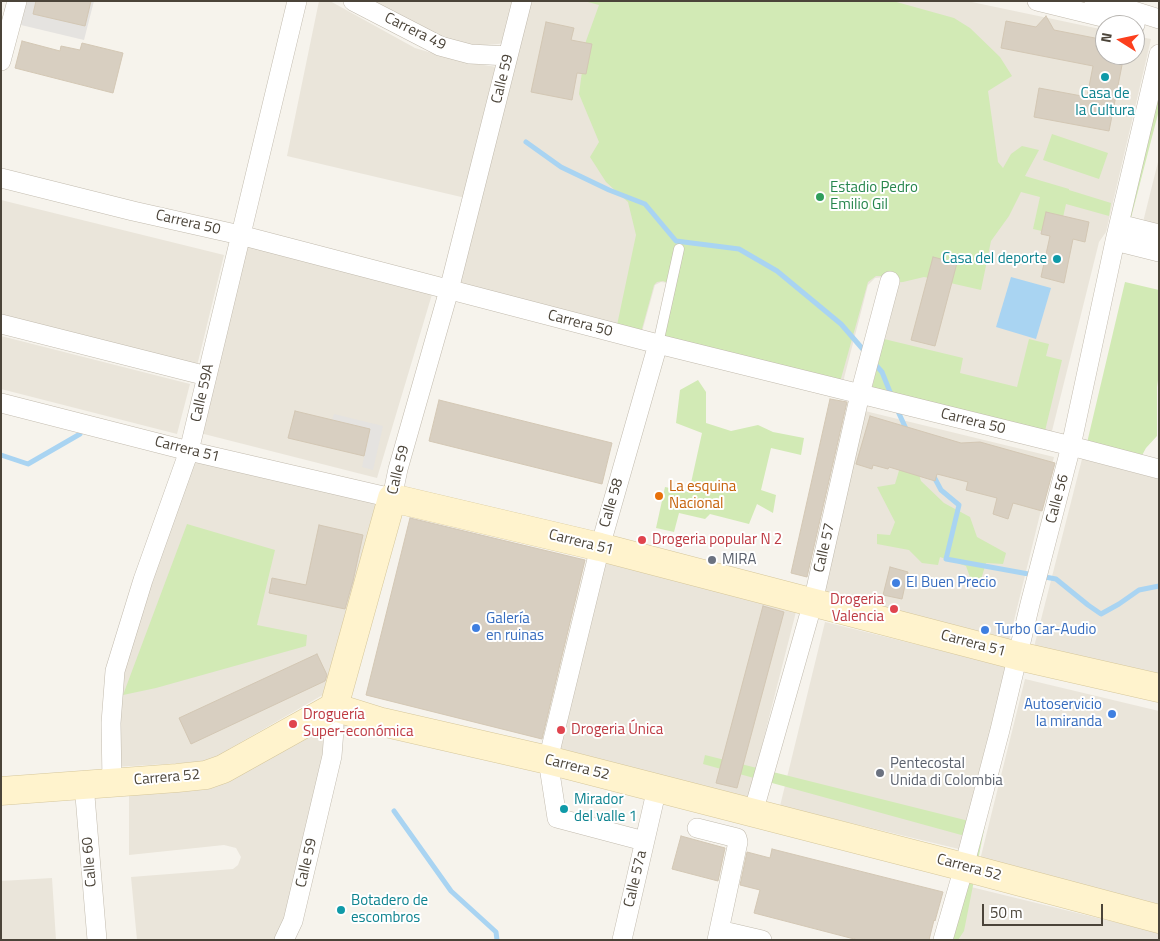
<!DOCTYPE html>
<meta charset="utf-8">
<style>
body{margin:0}
#map{position:relative;width:1160px;height:941px;overflow:hidden;background:#f6f3ec;font-family:"Titillium Web",sans-serif}
canvas{display:block}
.frame{position:absolute;inset:0;border:2px solid #4b4439;pointer-events:none}
.north{position:absolute;left:1095px;top:15px;width:50px;height:50px;box-sizing:border-box;background:#fff;border:1px solid #b7b4b0;border-radius:50%;rotate:280deg;font-size:14px;font-weight:700;line-height:20px;text-align:center;color:#4b4439}
.north::after{content:'';display:block;margin:auto;width:18px;height:22px;background:#fc3f1d;clip-path:polygon(50% 0,100% 100%,50% 72%,0 100%)}
.scale{position:absolute;left:982px;top:904px;width:121px;height:22px;box-sizing:border-box;border:2px solid #4b4439;border-top:0;padding-left:6px;font-size:15px;line-height:18px;white-space:nowrap;color:#4b4439;-webkit-text-stroke:4px #fff;paint-order:stroke}
</style>
<div id="map">
<canvas width="1160" height="941"></canvas>
<div class="frame"></div>
<div class="north">N</div>
<div class="scale">50 m</div>
</div>
<script>
const context = document.querySelector('canvas').getContext('2d');
context.lineJoin = 'round';
function fill(path, color) { context.fillStyle = color; context.fill(path, 'evenodd'); }
const toPath = rows => new Path2D(rows.map(r => 'M' + r).join(''));
function stroke(path, color, width, dash) { context.strokeStyle = color; context.lineWidth = width; context.lineCap = dash ? 'butt' : 'round'; context.setLineDash(dash || []); context.stroke(path); }
function drawText(font, color, halo, rows, align = 'center') {
  context.font = font + ' "Titillium Web",sans-serif'; context.lineWidth = 4; context.setLineDash([]); context.textBaseline = 'middle'; context.strokeStyle = halo; context.fillStyle = color; for (const [text, x, y, turn = 0] of rows) {
    context.save(); context.translate(x, y); context.rotate((+turn || 0) * Math.PI / 180); context.textAlign = isNaN(turn) ? turn : align; if (halo) context.strokeText(text, 0, 0); context.fillText(text, 0, 0); context.restore();
  }
}
fill(toPath([
 [319,1,330,1,415,48,459,61,509,69,516,42,488,45,454,45,370,1,967,1,1105,30,1105,55,1135,55,1135,36,1151,39,1106,232,1099,242,1050,439,865,392,884,277,875,278,868,285,842,386,667,283,661,282,655,285,640,339,449,293,474,200,287,156],
 [1159,158,1159,226,1143,222],
 [1,200,224,255,197,366,1,317],
 [247,244,433,291,377,478,200,433],
 [1,336,190,384,177,434,1,389],
 [865,411,1054,457,1008,645,819,599],
 [196,458,379,504,333,689,229,749,251,747,348,715,292,940,137,940,131,877,233,869,238,865,241,857,236,848,224,845,129,855,129,796,201,762,114,767,125,659],
 [1082,459,1159,479,1159,679,1034,647],
 [607,556,798,604,748,800,558,752],
 [825,622,1008,667,963,850,780,806],
 [1025,679,1159,711,1159,914,979,864],
 [52,878,56,940,1,940,1,881],
 [971,887,1159,933,1159,940,957,940]
]), '#eae5da');
fill(toPath([
 [584,1,893,1,954,18,970,28,1000,57,1012,76,988,91,998,162,1003,168,1011,154,1022,146,1039,150,1025,176,1069,189,1069,190,1111,203,1109,216,1066,204,1059,235,1033,229,1040,197,1021,192,1009,216,991,241,981,290,924,277,903,282,891,283,883,276,876,276,868,282,840,382,656,341,668,283,663,281,657,282,654,285,640,336,616,330,636,235,628,202,606,182,590,157,599,142,579,94,586,41,599,5],
 [1159,77,1159,110,1131,218,1127,222],
 [1052,134,1108,153,1099,179,1043,160],
 [1125,282,1159,290,1159,372,1157,387,1157,436,1146,448,1140,459,1086,447],
 [884,339,963,358,960,373,1017,387,1029,339,1049,344,1046,356,1062,360,1045,431,872,388],
 [698,380,706,392,706,423,731,431,758,425,773,432,804,438,801,455,771,448,761,490,776,495,773,513,757,504,749,524,710,514,705,519,679,513,674,532,656,528,665,487,689,492,702,433,676,423,680,390],
 [901,464,917,468,921,481,944,503,970,517,977,537,1006,553,1003,564,986,563,980,583,971,580,966,566,940,557,938,565,922,563,909,550,877,544,877,534,890,535,895,522,877,487,895,484],
 [187,524,275,550,257,625,307,635,306,646,156,688,123,695],
 [705,755,985,825,964,931,958,940,954,940,950,933,965,836,703,764]
]), '#d2eab5');
fill(toPath([
 [26,1,94,1,84,40,21,25],
 [334,414,383,426,373,470,362,467,370,429,332,420]
]), '#e5e3e0');
fill(toPath([
 [1011,277,1051,288,1036,339,996,327]
]), '#a9d4f2');
stroke(toPath([
 [526,142,561,167,609,190,645,204,676,241,739,249,777,271,841,324,867,354],
 [874,363,882,372,892,397],
 [896,407,907,431],
 [1,455,28,464,80,434],
 [933,475,941,490,959,505,946,559,1056,579,1088,605,1101,614,1119,604,1139,590,1159,586],
 [394,811,451,891,496,932,497,940]
]), '#a9d4f2', 5);
const building = toPath([
 [36,1,91,1,85,26,33,14,36,1],
 [1046,16,1054,30,1105,40,1105,55,1124,55,1109,131,1034,117,1039,88,1087,97,1093,66,1001,48,1006,21,1036,27,1046,16],
 [546,22,574,28,571,40,592,44,586,74,577,73,572,100,531,92,546,22],
 [22,41,60,51,61,46,80,50,82,43,123,53,113,93,15,68,22,41],
 [1046,212,1089,222,1085,242,1073,239,1064,283,1041,277,1050,236,1041,234,1046,212],
 [933,257,957,263,935,346,911,340,933,257],
 [830,399,847,402,807,577,791,573,830,399],
 [439,400,612,443,602,484,429,441,439,400],
 [295,411,370,429,364,456,288,438,295,411],
 [870,416,961,443,980,442,1055,463,1042,511,1013,503,1008,519,993,514,997,498,966,490,968,482,937,474,935,481,889,467,888,469,873,465,872,469,856,464,870,416],
 [410,518,585,560,542,739,366,695,410,518],
 [319,525,363,535,353,581,345,609,269,593,272,578,306,585,319,525],
 [890,567,908,572,902,599,883,595,890,567],
 [763,606,784,612,737,788,716,783,763,606],
 [317,654,327,675,325,681,191,744,179,718,317,654],
 [681,836,725,848,718,881,672,869,681,836],
 [772,849,943,892,935,921,934,920,929,940,858,940,754,913,760,890,740,885,747,852,770,858,772,849]
]);
fill(building, '#d8cfc1');
stroke(building, '#d3c7b4', 1);
const lane = toPath([
 [658,344,679,249]
]);
const street = toPath([
 [353,1,440,46,470,54,508,56],
 [1037,1,1135,25],
 [1094,1,1121,7,1159,19],
 [1,61,17,1],
 [1,178,133,211,240,235,658,344,1071,446,1159,469],
 [1119,224,1159,234],
 [1115,241,1159,252],
 [1,324,207,376],
 [1,403,189,451,392,498,398,469,449,290,522,1],
 [112,782,111,723,115,671,143,580,189,451,297,1],
 [84,784,97,940],
 [753,813,813,602,860,394,890,281],
 [697,828,737,838,738,842,717,940],
 [644,841,557,818,548,760,600,547,658,344],
 [719,930,762,940],
 [284,940,293,921,332,756,334,730,334,707],
 [622,940,657,788],
 [943,940,964,867,1000,730,1030,604,1071,446,1115,241,1159,54]
]);
const secondary = toPath([
 [334,707,392,498,600,547,1018,656,1159,688],
 [1,791,177,778,206,775,223,769,334,707,382,722,548,760,964,867,1159,919]
]);
stroke(lane, '#c2bbae', 11);
stroke(street, '#c2bbae', 20);
stroke(secondary, '#d6c79b', 29);
stroke(lane, '#fff', 10);
stroke(street, '#fff', 19);
stroke(secondary, '#fff3cd', 28);
for (const [x, y, r, color] of [
 [1105,77,5,"#0f9aa8"],
 [820,197,5,"#2e9e5b"],
 [1057,259,5,"#0f9aa8"],
 [659,496,5,"#e8710a"],
 [642,540,5,"#e0444e"],
 [712,560,5,"#6b7280"],
 [896,583,5,"#3f7fe0"],
 [894,609,5,"#e0444e"],
 [476,628,5,"#3f7fe0"],
 [985,630,5,"#3f7fe0"],
 [1112,714,5,"#3f7fe0"],
 [293,724,5,"#e0444e"],
 [561,730,5,"#e0444e"],
 [880,773,5,"#6b7280"],
 [564,809,5,"#0f9aa8"],
 [341,910,5,"#0f9aa8"]
]) { const dot = new Path2D(); dot.arc(x, y, r, 0, 2 * Math.PI); context.fillStyle = color; context.fill(dot); stroke(dot, '#fff', 2); }
drawText('15px', '#4b4439', '#fff', [
 ["Carrera 49",415,32,26],
 ["Calle 59",503,79,-76],
 ["Carrera 50",188,223,13],
 ["Carrera 50",580,324,15],
 ["Calle 59A",203,393,-77],
 ["Carrera 50",973,422,14],
 ["Carrera 51",187,450,14],
 ["Calle 59",399,470,-76],
 ["Calle 56",1058,499,-75],
 ["Calle 58",612,503,-74],
 ["Carrera 51",581,543,14],
 ["Calle 57",825,548,-77],
 ["Carrera 51",973,644,15],
 ["Carrera 52",577,768,14],
 ["Carrera 52",167,778,-5],
 ["Calle 60",90,862,-95],
 ["Calle 59",307,863,-77],
 ["Carrera 52",969,868,15],
 ["Calle 57a",636,879,-77]
]);
drawText('15px', '#0d838f', '#fff', [
 ["Casa de",1105,94,"center"],
 ["la Cultura",1105,111,"center"],
 ["Casa del deporte",1047,259,"right"],
 ["Mirador",574,800],
 ["del valle 1",574,817],
 ["Botadero de",351,901],
 ["escombros",351,918]
], 'left');
drawText('15px', '#27864d', '#fff', [
 ["Estadio Pedro",830,188],
 ["Emilio Gil",830,205]
], 'left');
drawText('15px', '#c56008', '#fff', [
 ["La esquina",669,487],
 ["Nacional",669,504]
], 'left');
drawText('15px', '#be3a42', '#fff', [
 ["Drogeria popular N 2",652,540],
 ["Drogeria",884,600,"right"],
 ["Valencia",884,617,"right"],
 ["Droguería",303,715],
 ["Super-económica",303,732],
 ["Drogeria Única",571,730]
], 'left');
drawText('15px', '#5b616d', '#fff', [
 ["MIRA",722,560],
 ["Pentecostal",890,764],
 ["Unida di Colombia",890,781]
], 'left');
drawText('15px', '#366cbe', '#fff', [
 ["El Buen Precio",906,583],
 ["Galería",486,619],
 ["en ruinas",486,636],
 ["Turbo Car-Audio",995,630],
 ["Autoservicio",1102,705,"right"],
 ["la miranda",1102,722,"right"]
], 'left');
</script>
